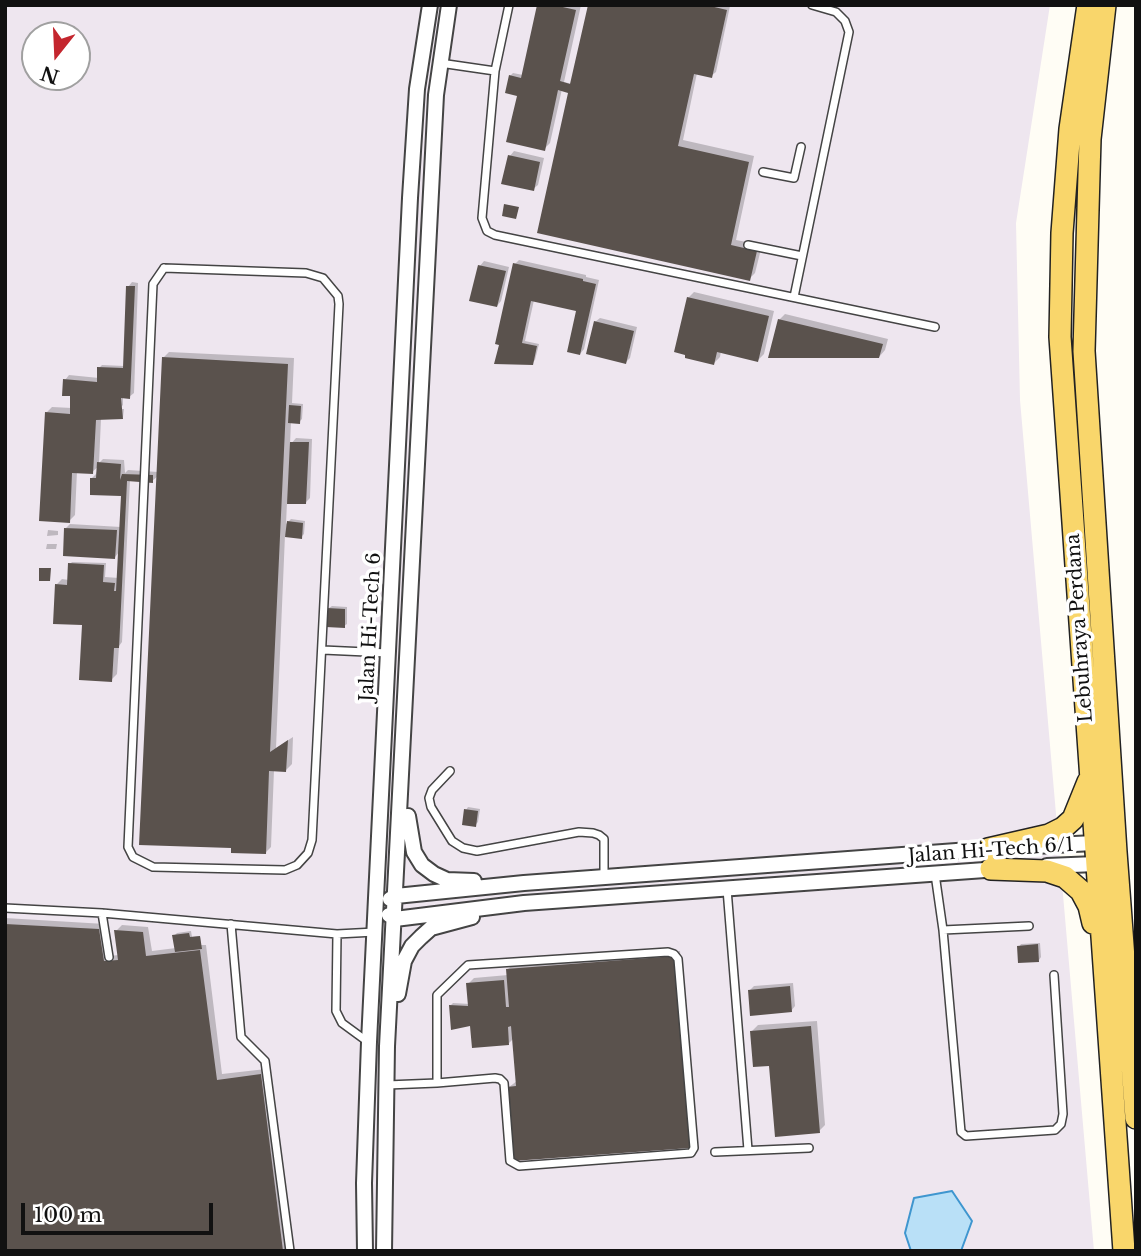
<!DOCTYPE html>
<style>
body{margin:0}
#map{position:relative;width:1141px;height:1256px;overflow:hidden;background:#fffdf5;font-family:"Libre Baskerville",serif}
canvas{display:block}
.frame{position:absolute;inset:0;border:7px solid #111;pointer-events:none}
.north{position:absolute;left:21px;top:21px;width:70px;height:70px;box-sizing:border-box;background:#fff;border:2px solid #a0a0a0;border-radius:50%;rotate:198deg;font-size:19px;font-weight:700;line-height:28px;text-align:center;color:#111}
.north::after{content:'';display:block;margin:auto;width:24px;height:32px;background:#c4262e;clip-path:polygon(50% 0,100% 100%,50% 72%,0 100%)}
.scale{position:absolute;left:21px;top:1203px;width:192px;height:32px;box-sizing:border-box;border:4px solid #111;border-top:0;padding-left:9px;font-size:21px;line-height:24px;white-space:nowrap;color:#111;-webkit-text-stroke:5px #fff;paint-order:stroke}
</style>
<div id="map">
<canvas width="1141" height="1256"></canvas>
<div class="frame"></div>
<div class="north">N</div>
<div class="scale">100 m</div>
</div>
<script>
const context = document.querySelector('canvas').getContext('2d');
context.lineJoin = 'round';
function fill(path, color) { context.fillStyle = color; context.fill(path, 'evenodd'); }
const toPath = rows => new Path2D(rows.map(r => 'M' + r).join(''));
function stroke(path, color, width, dash) { context.strokeStyle = color; context.lineWidth = width; context.lineCap = dash ? 'butt' : 'round'; context.setLineDash(dash || []); context.stroke(path); }
function drawText(font, color, halo, rows, align = 'center') {
  context.font = font + ' "Libre Baskerville",serif'; context.lineWidth = 7; context.setLineDash([]); context.textBaseline = 'middle'; context.strokeStyle = halo; context.fillStyle = color; for (const [text, x, y, turn = 0] of rows) {
    context.save(); context.translate(x, y); context.rotate((+turn || 0) * Math.PI / 180); context.textAlign = isNaN(turn) ? turn : align; if (halo) context.strokeText(text, 0, 0); context.fillText(text, 0, 0); context.restore();
  }
}
fill(toPath([
 [5,5,1050,5,1016,223,1020,400,1094,1251,5,1251],
 [35,35,77,35,77,77,35,77]
]), '#eee6ef');
const water = toPath([
 [952,1191,972,1221,961,1251,911,1251,905,1233,914,1198,952,1191]
]);
fill(water, '#b9e0f7');
stroke(water, '#3f96cf', 2);
fill(toPath([
 [539,5,581,5,564,82,572,84,590,5,730,6,716,72,711,76,697,73,683,140,754,156,736,240,762,245,755,273,749,279,571,87,562,89,550,143,544,149,510,76,513,73,523,75],
 [514,151,544,158,538,185,533,189,510,156],
 [519,260,586,275,586,277,599,280,584,349,580,354,578,310,534,300,525,341,539,344,535,360,532,363,496,362,515,264],
 [484,261,509,267,501,301,497,306,480,266],
 [132,282,138,283,134,393,129,397,123,397,123,405,119,409,124,409,123,417,101,419,99,463,103,459,124,460,125,473,128,470,158,472,163,358,169,352,294,358,292,403,303,404,302,419,299,422,291,421,290,445,296,438,312,439,310,498,305,503,287,502,286,524,291,519,305,521,304,534,301,537,285,535,276,748,293,737,292,764,286,770,274,770,271,847,265,853,158,476,152,481,130,480,122,642,119,646,117,674,111,680,83,624,56,585,62,579,69,580,70,564,72,562,106,563,105,577,119,578,120,551,115,557,66,528,70,524,121,527,123,494,92,478,96,474,99,466,92,472,77,471,75,515,69,521,46,413,52,407,72,408,72,397,65,380,69,375,99,378,99,368,102,365,124,366,128,287],
 [694,292,774,311,764,354,758,360,721,351,720,357,714,363,688,298],
 [785,314,888,339,885,350,879,357,779,320],
 [600,318,637,327,630,358,626,362,595,322],
 [48,530,58,531,58,535,47,536],
 [47,544,57,544,56,549,46,549],
 [332,606,347,607,347,624,344,626,329,608],
 [468,807,480,809,478,822,475,825,466,810],
 [5,918,105,924,109,956,119,955,116,931,122,925,148,927,152,951,176,948,174,936,177,933,191,931,192,937,200,936,201,945,206,945,222,1074,266,1069,289,1251,5,1251],
 [1040,943,1041,957,1039,960,1019,947,1021,944],
 [680,951,695,1140,689,1146,509,1087,517,1081,514,1038,509,1043,471,1024,451,1005,453,1003,470,1004,468,984,474,978,508,975,508,969,514,963],
 [793,983,795,1006,791,1011,750,990,754,986],
 [817,1021,825,1125,819,1131,770,1064,752,1031,758,1025]
]), '#0003');
fill(toPath([
 [537,5,554,5,576,10,560,81,570,84,588,5,706,5,727,10,712,78,694,74,678,146,749,162,731,245,757,251,750,281,537,233,568,93,558,90,545,151,506,142,517,96,505,93,509,75,521,78],
 [508,155,540,162,534,191,501,184],
 [504,204,519,207,516,219,502,216],
 [513,263,583,279,583,281,596,284,580,355,567,352,576,311,531,301,522,343,537,346,533,365,494,364,499,345,495,344],
 [478,265,506,271,497,307,469,301],
 [126,286,135,286,130,399,121,398,123,419,96,420,93,474,72,473,70,523,39,521,45,412,70,414,70,396,62,396,63,379,97,382,97,367,123,368],
 [687,297,769,316,758,362,717,352,714,365,685,358,685,355,674,352],
 [778,319,883,344,879,358,768,358],
 [594,321,634,331,626,364,586,354],
 [162,357,288,364,270,752,288,740,286,772,269,771,266,854,231,853,231,848,139,845],
 [289,405,301,406,300,424,288,423],
 [290,442,309,442,306,504,287,504],
 [97,462,121,464,120,480,122,474,153,475,153,483,127,481,119,648,114,648,112,682,79,680,82,625,53,624,55,584,67,585,68,563,104,565,103,582,115,583,114,591,116,591,121,496,90,495,90,478,96,478],
 [287,521,303,523,302,539,285,537],
 [64,528,117,530,115,559,63,556],
 [39,568,51,568,50,581,39,581],
 [327,608,345,609,345,628,326,627],
 [464,809,478,811,476,827,462,825],
 [5,924,99,929,104,961,118,960,114,930,143,932,146,956,200,950,217,1080,261,1074,283,1251,5,1251],
 [189,933,190,937,200,936,202,949,175,952,172,935],
 [1038,944,1039,962,1018,963,1017,946],
 [675,956,690,1148,513,1161,507,1087,516,1086,511,1026,508,1027,509,1045,472,1048,470,1026,451,1030,449,1005,468,1006,466,983,504,980,506,1007,509,1007,506,969],
 [790,986,792,1012,750,1016,748,990],
 [811,1026,820,1133,775,1137,769,1066,753,1067,750,1031]
]), '#5a524d');
const lane = toPath([
 [509,5,495,71,482,218,487,231,495,235,935,327],
 [440,63,495,71],
 [763,172,794,178,801,147],
 [748,245,802,256],
 [164,268,306,273,323,278,338,296,339,304,312,840,308,853,297,865,285,870,153,867,133,857,128,847,153,284,164,268],
 [794,297,849,32,845,21,836,12,812,5],
 [323,650,388,653],
 [450,771,432,790,429,798,431,807,452,841,463,848,477,851,579,832,593,833,599,835,604,839,604,877],
 [935,874,943,930,961,1132,966,1136,1055,1130,1061,1124,1063,1114,1054,975],
 [727,889,748,1150],
 [5,908,102,913,337,934],
 [102,913,109,957],
 [231,924,241,1037,265,1061,290,1251],
 [943,930,1029,926],
 [368,1042,342,1023,336,1011,337,934,375,932],
 [387,1085,437,1083,495,1078,500,1079,504,1083,510,1161,519,1166,691,1153,694,1148,678,959,674,954,668,952,468,965,437,995,437,1083],
 [715,1152,809,1148]
]);
const street = toPath([
 [408,816,414,852,422,865,434,874,447,880,474,881],
 [1035,846,1094,843,1101,846],
 [1047,866,1096,864,1102,860],
 [390,899,396,896,524,883,997,848],
 [389,915,395,919,524,903,999,869],
 [398,994,404,961,412,946,421,937,431,928,472,917],
 [365,1251,364,1183,369,1042,410,198,417,89,430,5],
 [384,1251,387,1046,436,95,449,5]
]);
const primary = toPath([
 [1088,5,1070,129,1062,233,1060,337,1124,1251],
 [1105,5,1090,139,1084,351,1116,852,1136,1118],
 [988,849,1049,835,1063,828,1073,819,1088,782],
 [991,869,1047,871,1065,877,1081,891,1089,906,1093,923]
]);
stroke(lane, '#444', 10);
stroke(street, '#444', 18);
stroke(primary, '#222', 24);
stroke(lane, '#fff', 7);
stroke(street, '#fff', 14);
stroke(primary, '#f9d66b', 21);
drawText('19px', '#111', '#fff', [
 ["Jalan Hi-Tech 6",371,627,-87],
 ["Lebuhraya Perdana",1080,628,-94],
 ["Jalan Hi-Tech 6/1",991,851,-4]
]);
</script>
